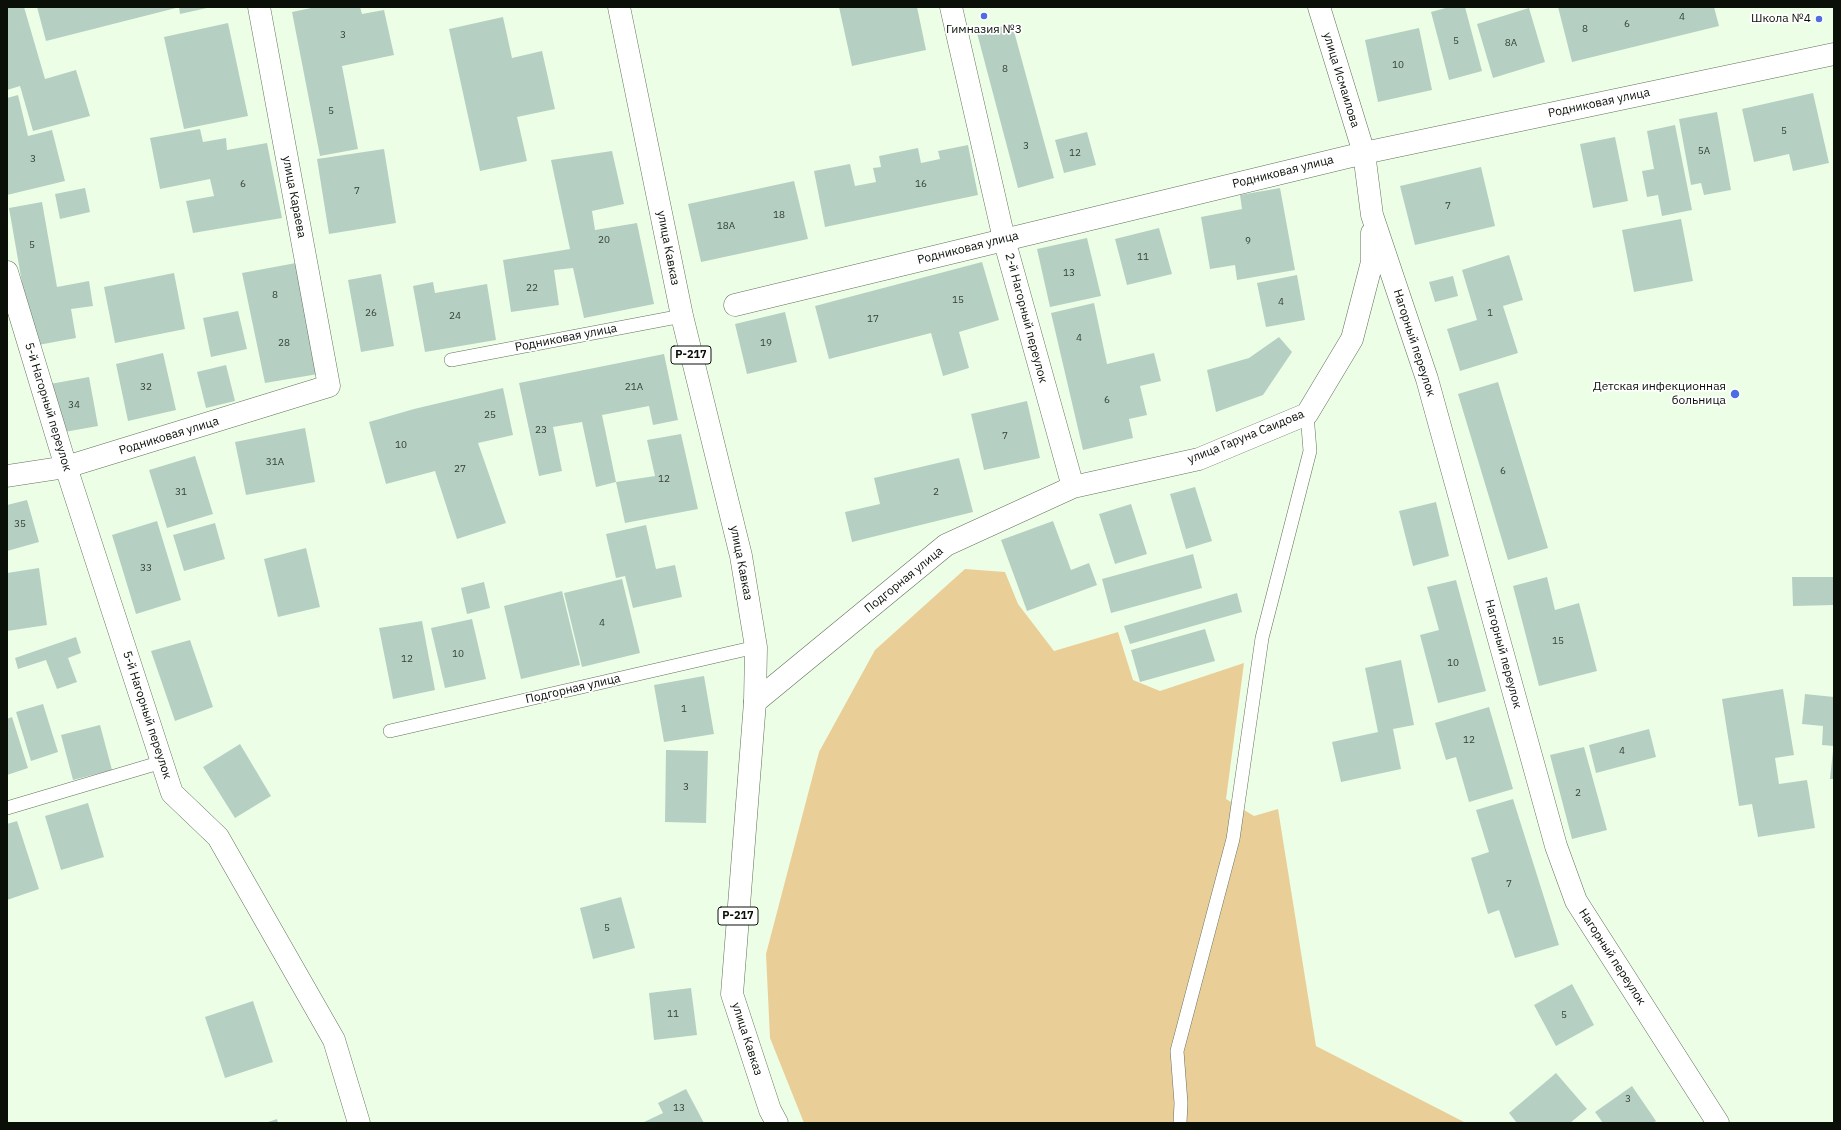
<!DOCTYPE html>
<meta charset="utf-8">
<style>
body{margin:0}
#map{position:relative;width:1841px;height:1130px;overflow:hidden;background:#edfee6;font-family:"IBM Plex Sans",sans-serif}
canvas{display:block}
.frame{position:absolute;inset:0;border:8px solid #0a1008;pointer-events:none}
</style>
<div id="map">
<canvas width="1841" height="1130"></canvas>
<div class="frame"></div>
</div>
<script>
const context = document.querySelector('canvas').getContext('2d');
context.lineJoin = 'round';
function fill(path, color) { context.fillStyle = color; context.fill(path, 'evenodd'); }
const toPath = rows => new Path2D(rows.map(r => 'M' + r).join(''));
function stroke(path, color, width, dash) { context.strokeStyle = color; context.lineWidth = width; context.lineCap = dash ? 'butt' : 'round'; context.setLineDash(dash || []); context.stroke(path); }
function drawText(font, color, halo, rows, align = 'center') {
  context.font = font + ' "IBM Plex Sans",sans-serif'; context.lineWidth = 3.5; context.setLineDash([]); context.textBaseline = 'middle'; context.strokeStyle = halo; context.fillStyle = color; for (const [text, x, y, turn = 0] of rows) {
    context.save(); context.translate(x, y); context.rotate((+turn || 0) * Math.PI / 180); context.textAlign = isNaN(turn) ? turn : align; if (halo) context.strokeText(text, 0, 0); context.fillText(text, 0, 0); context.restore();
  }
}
fill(toPath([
 [965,569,1005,572,1018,604,1054,651,1118,632,1133,680,1160,691,1244,663,1226,799,1254,816,1278,809,1316,1046,1466,1123,804,1123,770,1038,766,954,819,752,875,650]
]), '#eace97');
fill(toPath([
 [7,7,24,7,45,79,76,70,90,116,33,131,20,86,7,90],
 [37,7,176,7,176,8,46,41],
 [179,7,207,7,207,8,180,14],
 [316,7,360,7,362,14,384,10,394,55,342,66,358,149,320,156,292,12],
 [839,7,917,7,926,50,852,66],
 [1449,7,1465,7,1482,71,1449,80,1431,12],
 [1558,7,1714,7,1719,26,1572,62],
 [1529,8,1545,62,1493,78,1477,24],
 [503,17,512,58,542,51,555,109,517,117,527,161,480,171,449,29],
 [228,23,248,116,184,129,164,37],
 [1012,24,1054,178,1018,188,977,33],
 [1419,28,1432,90,1378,102,1365,40],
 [1813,93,1829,163,1793,171,1789,154,1754,162,1742,109],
 [18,95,28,136,52,130,65,181,7,195,7,98],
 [1717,112,1731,190,1704,195,1701,183,1691,185,1679,119],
 [1675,125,1692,210,1662,216,1658,195,1647,197,1642,171,1654,169,1647,131],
 [200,129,203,142,226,138,227,150,267,143,282,218,193,233,186,201,214,196,210,179,160,189,150,138],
 [1087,132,1096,165,1064,173,1055,140],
 [1615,137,1628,201,1593,208,1580,144],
 [968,145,978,195,825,227,814,171,850,164,855,186,876,182,873,168,881,167,879,156,918,148,921,163,940,159,938,151],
 [384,149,396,223,329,234,317,159],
 [612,151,624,204,592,211,595,230,637,223,654,304,584,318,573,268,554,270,559,305,511,312,503,260,570,249,551,160],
 [1481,167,1495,226,1415,245,1400,186],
 [794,181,808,239,701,262,688,204],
 [85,188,90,212,60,219,55,194],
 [1280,188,1295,270,1237,280,1235,265,1210,269,1201,217,1242,209,1240,195],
 [42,202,57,287,89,281,93,306,71,309,76,338,33,346,9,208],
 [1681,219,1693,281,1634,292,1622,230],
 [1159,228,1172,274,1127,285,1115,239],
 [1087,238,1101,296,1050,307,1037,249],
 [1509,255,1523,300,1503,306,1518,353,1460,371,1447,329,1477,320,1462,270],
 [982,262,999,320,959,332,969,368,943,376,931,333,829,359,815,306],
 [296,263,318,374,265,383,242,273],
 [174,273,185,329,115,343,104,287],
 [381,274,394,346,361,352,348,280],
 [1297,275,1305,320,1266,327,1257,283],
 [1453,276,1458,296,1435,302,1429,282],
 [433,282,435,293,487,284,496,340,425,352,413,286],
 [1094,303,1107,364,1154,353,1161,381,1140,386,1147,415,1129,419,1133,438,1083,450,1051,313],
 [238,311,247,349,211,357,203,318],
 [785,312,797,362,747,374,735,324],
 [1279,337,1292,352,1263,395,1216,412,1207,370,1249,358],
 [163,353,176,410,128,421,116,364],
 [664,354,678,420,653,425,649,406,602,415,616,482,596,487,582,422,553,427,562,471,539,476,519,383],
 [226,365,235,401,206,408,197,372],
 [89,377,98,426,59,433,50,384],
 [1498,382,1548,548,1508,560,1458,394],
 [503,388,513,435,478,443,506,523,457,539,435,471,386,484,369,422,414,409],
 [1027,401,1040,458,984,470,971,414],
 [305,428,315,482,246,495,235,442],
 [681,434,698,509,625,523,616,482,655,476,647,440],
 [195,456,213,514,167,528,149,470],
 [959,458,973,512,852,542,845,512,880,504,874,478],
 [1195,487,1212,541,1186,549,1170,494],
 [27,500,39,542,7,551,7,505],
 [1436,502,1449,556,1413,566,1399,511],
 [1131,504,1147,554,1115,564,1099,514],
 [157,521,181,600,136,614,112,535],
 [1053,521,1071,570,1089,563,1097,585,1027,611,1001,540],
 [215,523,225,559,184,571,173,535],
 [646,525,656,569,675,565,682,597,633,608,625,576,616,578,606,534],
 [306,548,320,607,278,617,264,559],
 [1193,554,1202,588,1111,613,1102,579],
 [39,568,47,625,7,631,7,573],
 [1547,577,1555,610,1579,603,1597,671,1539,686,1513,586],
 [1792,577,1834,577,1834,605,1793,606],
 [622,579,640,653,582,667,564,593],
 [1456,580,1486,691,1438,703,1420,635,1439,630,1427,587],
 [484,582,490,608,467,614,461,588],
 [562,591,580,665,521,679,504,606],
 [1237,593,1242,612,1130,644,1124,626],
 [472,619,486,679,445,688,431,628],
 [422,621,435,690,393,699,379,628],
 [1205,629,1215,661,1140,682,1131,650],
 [76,637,81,653,68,658,77,682,57,689,46,660,18,669,15,658],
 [190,640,213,707,175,721,151,651],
 [1401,660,1414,725,1393,729,1401,769,1341,782,1332,742,1378,732,1365,668],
 [704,676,714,734,664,742,654,685],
 [1783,689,1794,755,1775,758,1779,784,1807,780,1815,828,1758,837,1752,804,1739,806,1722,699],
 [1805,694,1834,697,1834,746,1822,745,1823,726,1802,724],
 [43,704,58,752,31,761,16,712],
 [1489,707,1513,789,1469,802,1456,757,1446,760,1435,723],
 [12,717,28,768,7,775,7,719],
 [100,725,112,770,73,780,61,735],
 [1649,729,1656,757,1596,773,1589,745],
 [240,744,271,796,235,818,203,767],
 [1584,747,1607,830,1572,839,1550,755],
 [666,750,708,751,706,823,665,822],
 [1833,751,1834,751,1834,779,1830,779],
 [1513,799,1559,945,1515,958,1499,910,1488,914,1471,858,1489,852,1476,810],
 [88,803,104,857,61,870,45,816],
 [17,821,39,889,7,900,7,824],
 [621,897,635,948,593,959,580,908],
 [1572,984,1594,1025,1556,1046,1534,1005],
 [691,988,697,1035,654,1040,649,993],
 [253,1001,273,1062,225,1078,205,1017],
 [1556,1073,1587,1109,1570,1123,1517,1123,1509,1113],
 [1632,1086,1656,1121,1653,1123,1603,1123,1595,1112],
 [686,1089,704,1123,642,1123,663,1113,658,1103],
 [277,1119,278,1123,265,1123]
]), '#b5d0c2');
const service = toPath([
 [451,360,682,316],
 [390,731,756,647],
 [7,808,162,762],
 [1180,1123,1181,1103,1177,1051,1233,839,1262,638,1310,451,1307,414]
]);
const minor = toPath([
 [951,7,1004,239,1073,487],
 [1319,7,1364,153,1372,215,1427,379,1556,846,1576,901,1718,1123],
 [7,272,66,467,172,793,218,837,334,1040,359,1123],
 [735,305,1364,153,1834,54],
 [7,476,66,467,329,386,259,7],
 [755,702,946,545,1073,487,1199,459,1307,414,1352,339,1372,262,1372,233]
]);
const trunk = toPath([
 [619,7,682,316,741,556,756,647,755,702,732,994,770,1110,777,1123]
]);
stroke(service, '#62705c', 14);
stroke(minor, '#62705c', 23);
stroke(trunk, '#62705c', 23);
stroke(service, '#fff', 13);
stroke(minor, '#fff', 22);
stroke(trunk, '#fff', 22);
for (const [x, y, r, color] of [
 [984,16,4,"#4f6ce1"],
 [1819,19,4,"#4f6ce1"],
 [1735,394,5,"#4f6ce1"]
]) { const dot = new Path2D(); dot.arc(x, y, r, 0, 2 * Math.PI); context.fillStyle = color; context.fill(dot); stroke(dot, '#fff', 1.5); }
drawText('10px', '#354036', null, [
 ["4",1682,17],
 ["6",1627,24],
 ["8",1585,29],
 ["3",343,35],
 ["5",1456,41],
 ["8А",1511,43],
 ["10",1398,65],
 ["8",1005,69],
 ["5",331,111],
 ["5",1784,131],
 ["3",1026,146],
 ["5А",1704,151],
 ["12",1075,153],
 ["3",33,159],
 ["6",243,184],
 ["16",921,184],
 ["7",357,191],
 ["7",1448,206],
 ["18",779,215],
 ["18А",726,226],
 ["20",604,240],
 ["9",1248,241],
 ["5",32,245],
 ["11",1143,257],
 ["13",1069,273],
 ["22",532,288],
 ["8",275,295],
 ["15",958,300],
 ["4",1281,302],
 ["26",371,313],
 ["1",1490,313],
 ["24",455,316],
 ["17",873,319],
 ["4",1079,338],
 ["28",284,343],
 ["19",766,343],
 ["32",146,387],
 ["21А",634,387],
 ["6",1107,400],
 ["34",74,405],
 ["25",490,415],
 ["23",541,430],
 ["7",1005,436],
 ["10",401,445],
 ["31А",275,462],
 ["27",460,469],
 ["6",1503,471],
 ["12",664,479],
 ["31",181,492],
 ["2",936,492],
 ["35",20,524],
 ["33",146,568],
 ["4",602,623],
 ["15",1558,641],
 ["10",458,654],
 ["12",407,659],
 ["10",1453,663],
 ["1",684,709],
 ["12",1469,740],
 ["4",1622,751],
 ["3",686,787],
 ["2",1578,793],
 ["7",1509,884],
 ["5",607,928],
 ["11",673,1014],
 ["5",1564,1015],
 ["3",1628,1099],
 ["13",679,1108]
]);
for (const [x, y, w] of [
 [691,355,40],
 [738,916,40]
]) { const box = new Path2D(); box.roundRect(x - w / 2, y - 9, w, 18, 3); context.fillStyle = '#fff'; context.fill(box); stroke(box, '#0a1008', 1); }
drawText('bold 11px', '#0a1008', null, [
 ["Р-217",691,355],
 ["Р-217",738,916]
]);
drawText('12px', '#0a1008', '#fff', [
 ["Школа №4",1811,19],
 ["Гимназия №3",984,30,"center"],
 ["Детская инфекционная",1726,387],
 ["больница",1726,401]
], 'right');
drawText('12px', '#0a1008', '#fff', [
 ["улица Исмаилова",1341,80,73],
 ["Родниковая улица",1599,103,-12],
 ["Родниковая улица",1283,172,-14],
 ["улица Караева",294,197,79],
 ["улица Кавказ",668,248,79],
 ["Родниковая улица",968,248,-14],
 ["2-й Нагорный переулок",1026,318,75],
 ["Родниковая улица",566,338,-11],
 ["Нагорный переулок",1414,343,72],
 ["5-й Нагорный переулок",48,407,73],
 ["Родниковая улица",169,436,-17],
 ["улица Гаруна Саидова",1246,437,-22],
 ["улица Кавказ",741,563,79],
 ["Подгорная улица",904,580,-39],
 ["Нагорный переулок",1503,654,75],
 ["Подгорная улица",573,689,-13],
 ["5-й Нагорный переулок",147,715,72],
 ["Нагорный переулок",1612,957,57],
 ["улица Кавказ",747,1039,72]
]);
</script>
